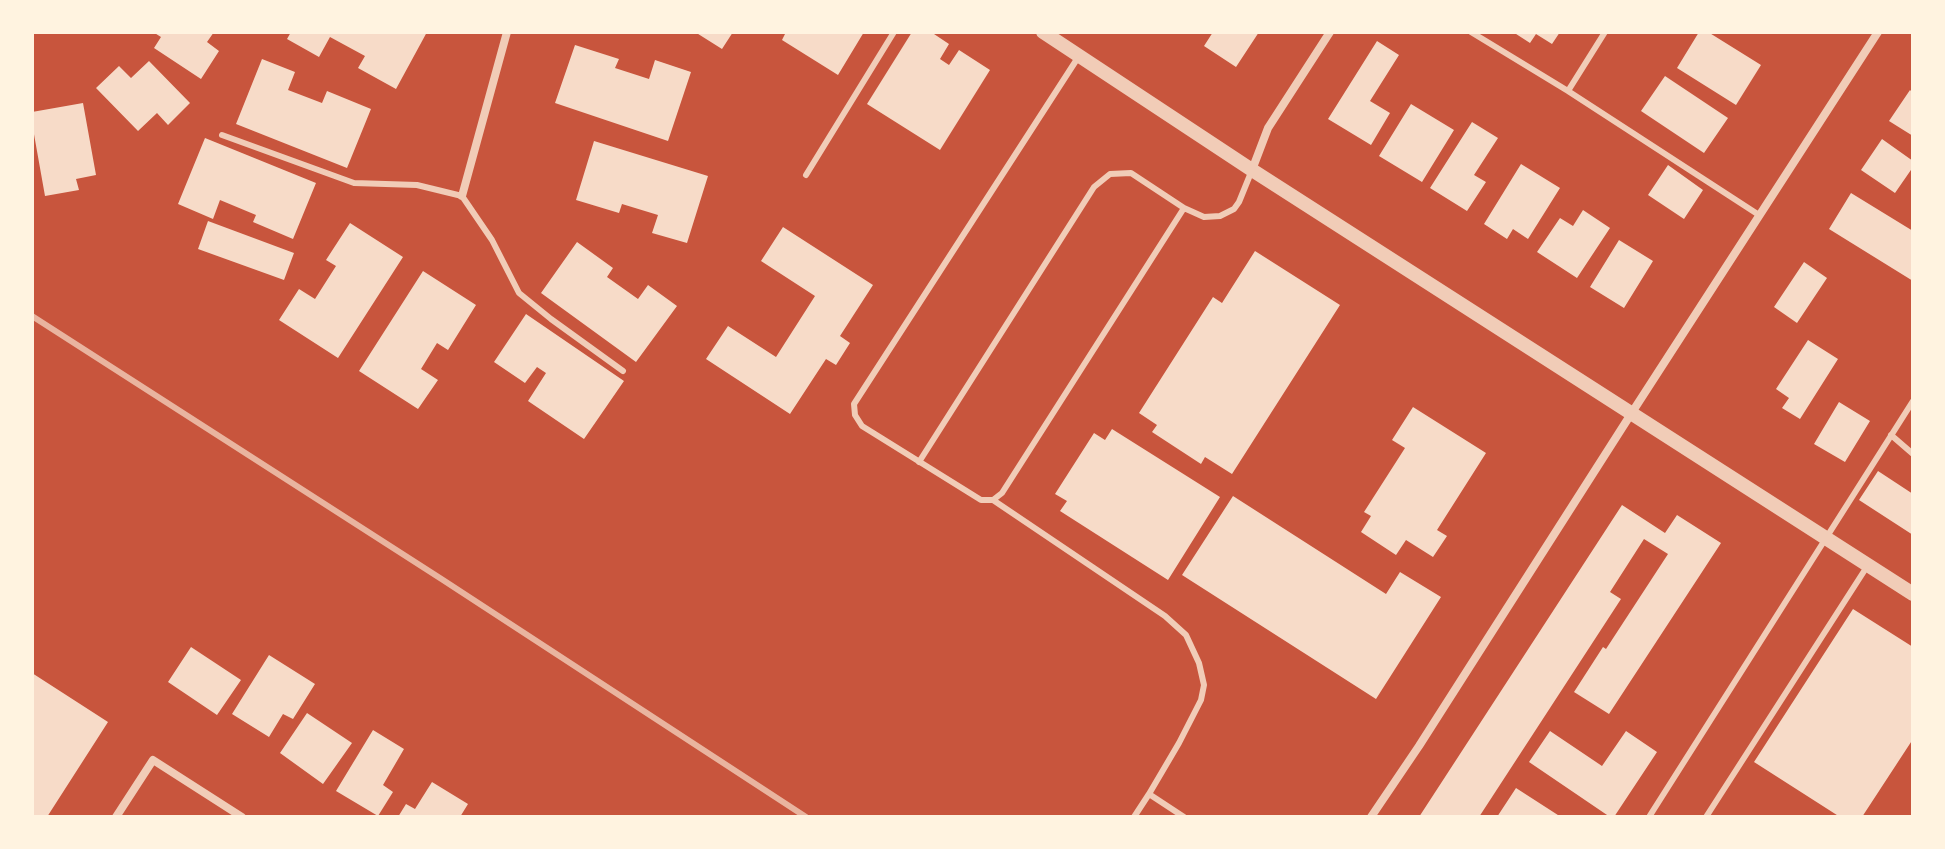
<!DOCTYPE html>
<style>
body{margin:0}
#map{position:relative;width:1945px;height:849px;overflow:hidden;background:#c8553d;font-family:"Asap Condensed",sans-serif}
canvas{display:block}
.frame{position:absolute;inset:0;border:34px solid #fff3e0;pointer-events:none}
</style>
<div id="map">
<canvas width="1945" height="849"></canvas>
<div class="frame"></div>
</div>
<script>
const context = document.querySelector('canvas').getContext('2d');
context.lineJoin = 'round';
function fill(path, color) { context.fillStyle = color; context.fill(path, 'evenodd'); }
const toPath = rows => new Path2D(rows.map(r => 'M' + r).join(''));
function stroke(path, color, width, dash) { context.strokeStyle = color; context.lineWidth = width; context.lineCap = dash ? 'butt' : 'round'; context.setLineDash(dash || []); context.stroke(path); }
fill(toPath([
 [153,32,214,32,207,42,219,51,201,79,154,48,161,37],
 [291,32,427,32,396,89,358,68,365,56,330,37,319,57,287,39],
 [695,32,733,32,722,49],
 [786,32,864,32,838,75,782,40],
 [912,32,931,32,949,44,940,59,949,65,959,50,990,70,940,150,867,104],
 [1213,32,1259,32,1236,67,1204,46],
 [1513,32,1560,32,1552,44,1536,34,1530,43],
 [1699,32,1708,32,1761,65,1736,105,1677,68],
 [1377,41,1399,55,1370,101,1390,113,1371,145,1328,119],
 [575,45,619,59,615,68,649,79,655,60,691,72,668,141,555,103],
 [262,59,295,72,288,90,322,103,327,91,371,109,347,168,236,124],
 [149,61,190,103,168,125,157,113,138,131,96,88,119,66,131,78],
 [1665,76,1728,118,1704,153,1641,111],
 [1910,90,1913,93,1913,136,1889,121],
 [83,103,96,175,76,179,79,190,45,196,32,123,32,112],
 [1411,104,1454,130,1422,182,1379,156],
 [1472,122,1498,138,1474,175,1486,182,1467,211,1430,188],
 [205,138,316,183,293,239,253,222,256,215,220,200,213,219,178,204],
 [1882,139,1913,161,1913,167,1895,193,1861,170],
 [594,141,708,176,687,243,652,233,658,215,622,204,619,213,576,200],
 [1521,164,1560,188,1528,239,1513,229,1507,239,1484,224],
 [1668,165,1703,190,1684,219,1648,195],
 [1851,193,1913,231,1913,281,1829,229],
 [1583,210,1610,228,1577,278,1537,252,1560,218,1573,226],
 [208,221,294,253,284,280,198,249],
 [350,223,403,257,338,358,279,320,299,289,315,299,336,266,326,260],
 [783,227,873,285,840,336,850,343,836,365,826,359,790,414,706,359,728,326,776,357,815,296,761,261],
 [1619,240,1653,261,1624,308,1590,287],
 [577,242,613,268,607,277,638,299,648,285,677,306,636,362,541,293],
 [1255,251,1340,305,1232,474,1205,457,1201,464,1152,432,1157,425,1139,413,1213,297,1222,303],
 [1804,262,1827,278,1797,323,1774,307],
 [423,271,476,305,448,350,437,343,421,369,438,380,418,409,359,371],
 [526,314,624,381,584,439,528,401,546,373,537,367,525,383,494,362],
 [1808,340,1838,359,1800,419,1782,408,1789,398,1776,389],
 [1839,402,1870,421,1845,462,1814,444],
 [1413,407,1486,453,1437,530,1447,536,1433,557,1406,540,1396,555,1361,532,1371,516,1364,512,1405,448,1392,440],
 [1112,429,1220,497,1168,580,1060,511,1067,501,1055,494,1094,433,1105,440],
 [1878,471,1913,494,1913,535,1859,500],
 [1233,496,1386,594,1400,572,1441,597,1376,699,1182,575],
 [1622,505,1665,533,1677,515,1721,543,1609,714,1574,692,1603,647,1606,649,1668,554,1644,539,1610,592,1621,599,1479,817,1419,817],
 [1853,609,1913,647,1913,739,1862,817,1840,817,1754,762],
 [191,647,241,680,217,715,168,682],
 [269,655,315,684,293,719,283,714,269,737,232,714],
 [32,673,108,722,47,817,32,817],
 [307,713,352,743,323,784,280,753],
 [373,730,404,749,383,785,393,792,378,816,336,791],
 [1550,731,1602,766,1626,731,1657,752,1614,817,1610,817,1529,762],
 [432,782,468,804,460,817,398,817,406,804,415,809],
 [1516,788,1561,817,1497,817]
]), '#f7dbc8');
stroke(toPath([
 [1471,32,1568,91,1759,215],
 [1079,56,854,404,855,415,862,426,981,500,993,500,1002,493,1184,208],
 [1568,91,1605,32],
 [222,135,354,183,417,185,462,196,492,240,519,293,551,319,623,371],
 [806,175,894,32],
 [1891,435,1913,454],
 [919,462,1094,187,1110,174,1131,173,1184,208,1204,217,1220,216,1234,209,1239,202,1252,170],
 [993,500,1165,616,1186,635,1199,663,1204,685,1201,700,1179,743,1149,794],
 [1134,817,1149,794,1184,817],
 [1649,817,1913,401],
 [1706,817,1868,565]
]), '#f1ccb7', 6);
stroke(toPath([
 [1252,170,1268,128,1330,32],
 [462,196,507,32],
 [116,817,153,760,242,817],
 [1371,817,1419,746,1631,414,1878,32]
]), '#f1ccb7', 8);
stroke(toPath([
 [1043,32,1252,170,1913,594]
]), '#f1ccb7', 14);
stroke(toPath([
 [32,316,443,580,806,817]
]), '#e9b49f', 6);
</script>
